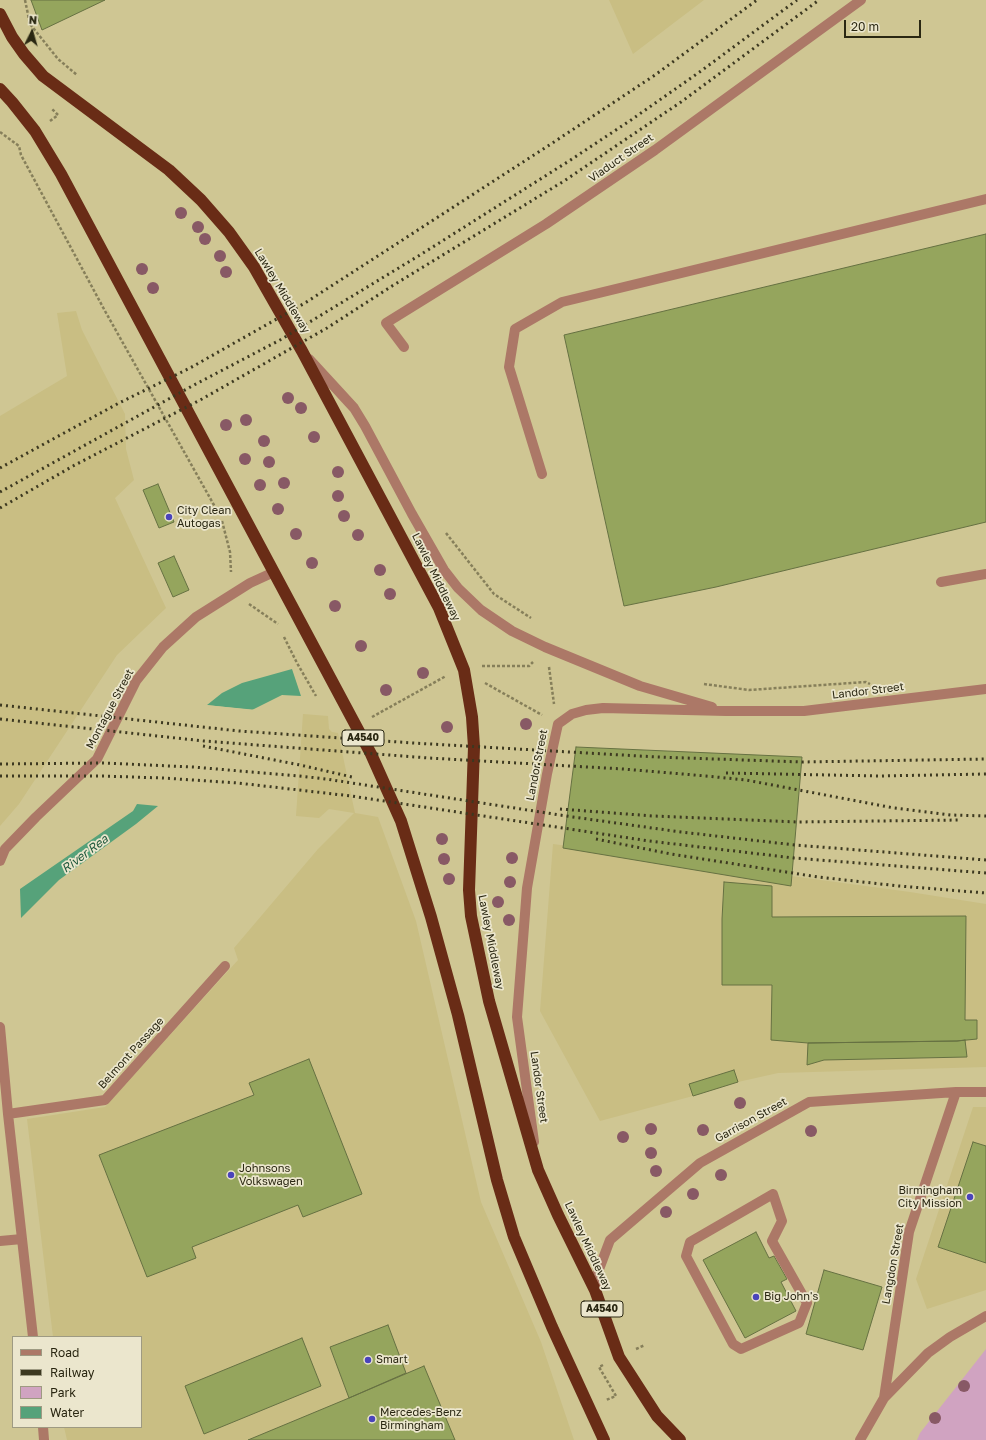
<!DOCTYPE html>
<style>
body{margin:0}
#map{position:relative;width:986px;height:1440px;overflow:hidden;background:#cfc693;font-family:"Golos Text",sans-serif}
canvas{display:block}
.legend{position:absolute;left:12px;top:1336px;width:130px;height:92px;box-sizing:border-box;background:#ebe6cd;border:1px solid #9e9a82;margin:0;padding:5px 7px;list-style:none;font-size:12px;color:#2a2712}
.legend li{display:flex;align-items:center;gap:8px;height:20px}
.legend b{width:20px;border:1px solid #9e9a82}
.north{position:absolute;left:12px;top:12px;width:40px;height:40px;-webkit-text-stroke:3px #ebe6cd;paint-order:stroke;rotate:5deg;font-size:11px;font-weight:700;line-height:16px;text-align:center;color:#2a2712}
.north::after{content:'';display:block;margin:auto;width:14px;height:18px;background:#2a2712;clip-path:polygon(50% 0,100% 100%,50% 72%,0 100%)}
.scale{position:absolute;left:844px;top:20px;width:77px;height:18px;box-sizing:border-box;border:2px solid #2a2712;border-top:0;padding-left:5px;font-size:12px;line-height:14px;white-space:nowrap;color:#2a2712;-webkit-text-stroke:3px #ebe6cd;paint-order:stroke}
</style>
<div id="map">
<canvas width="986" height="1440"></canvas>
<ul class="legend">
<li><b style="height:5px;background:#ac7867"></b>Road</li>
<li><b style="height:5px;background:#3c3820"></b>Railway</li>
<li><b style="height:11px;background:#d0a3c1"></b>Park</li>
<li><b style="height:11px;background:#56a27a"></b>Water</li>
</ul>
<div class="north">N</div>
<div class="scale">20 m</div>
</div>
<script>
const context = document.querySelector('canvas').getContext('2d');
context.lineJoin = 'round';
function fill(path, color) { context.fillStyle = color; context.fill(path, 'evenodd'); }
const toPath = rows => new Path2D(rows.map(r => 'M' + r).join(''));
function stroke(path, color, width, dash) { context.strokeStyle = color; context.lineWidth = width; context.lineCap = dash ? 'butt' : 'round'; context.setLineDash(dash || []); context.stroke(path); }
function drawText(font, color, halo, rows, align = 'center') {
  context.font = font + ' "Golos Text",sans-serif'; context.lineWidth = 3.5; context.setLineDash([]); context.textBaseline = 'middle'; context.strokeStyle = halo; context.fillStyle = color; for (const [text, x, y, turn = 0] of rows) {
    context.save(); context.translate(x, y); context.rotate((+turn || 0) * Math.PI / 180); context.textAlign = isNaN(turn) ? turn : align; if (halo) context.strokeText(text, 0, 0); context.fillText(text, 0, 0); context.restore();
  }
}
fill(toPath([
 [609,0,704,0,633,54],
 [76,311,82,330,125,414,126,449,134,480,115,498,166,608,117,655,19,804,0,826,0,416,67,376,57,313],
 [303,714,328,716,329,729,332,732,338,733,355,813,378,817,416,921,481,1202,541,1342,574,1440,67,1440,64,1427,141,1427,141,1337,53,1337,27,1119,105,1107,238,960,234,948,318,849,354,813,329,809,319,818,296,816],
 [553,844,910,892,986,904,986,1067,778,1073,738,1082,693,1096,600,1121,540,1011],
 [973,1107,986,1107,986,1290,927,1309,916,1279]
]), '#c9be83');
fill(toPath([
 [986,1349,986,1440,917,1440,920,1433]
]), '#d0a3c1');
fill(toPath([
 [292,669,301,696,282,695,252,710,207,705,222,693,242,683],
 [137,804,158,806,136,824,59,880,21,918,20,889,133,811]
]), '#56a27a');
fill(toPath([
 [205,705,257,710,252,712,207,707]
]), '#cfc693');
const building = toPath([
 [31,0,105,0,42,30,31,0],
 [986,234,986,522,716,587,624,606,564,335,986,234],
 [158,484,174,522,159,528,143,490,158,484],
 [174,556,189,590,173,597,158,563,174,556],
 [576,747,802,757,791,886,563,848,576,747],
 [724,882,772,886,772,917,966,916,965,1020,977,1020,977,1039,957,1041,808,1043,771,1040,772,985,722,985,722,919,724,882],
 [965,1040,967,1057,824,1060,807,1065,808,1043,957,1041,965,1040],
 [309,1059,362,1194,303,1217,298,1205,192,1247,196,1258,147,1277,99,1155,254,1095,249,1083,309,1059],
 [734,1070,738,1082,693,1096,689,1084,734,1070],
 [973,1142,986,1146,986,1263,938,1247,973,1142],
 [756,1232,769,1258,774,1256,787,1279,781,1282,796,1311,745,1338,703,1260,756,1232],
 [824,1270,882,1287,863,1350,806,1334,824,1270],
 [388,1325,406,1373,349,1398,330,1347,388,1325],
 [302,1338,321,1386,204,1434,185,1386,302,1338],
 [424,1366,455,1440,248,1440,349,1398,424,1366]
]);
fill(building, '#95a55d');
stroke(building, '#667142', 1);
stroke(toPath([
 [25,0,30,24,58,59,77,75],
 [50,121,58,115,52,109],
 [0,132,19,146,21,155,105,311,219,514],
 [222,521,230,552,231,572],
 [446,533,494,594,531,618],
 [249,604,278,624],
 [284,637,297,663,316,696],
 [482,666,529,666,533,662],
 [549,667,554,704],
 [485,683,542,715],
 [704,684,749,690,866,682,870,684],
 [372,717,446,676],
 [636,1349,645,1345],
 [603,1365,599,1367,616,1396,606,1400]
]), '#867f5a', 2.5, [3, 2]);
stroke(toPath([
 [404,347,386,323,546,224,655,150,861,0],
 [309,359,354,408,365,426,412,514,444,570,458,588,481,610,512,631,545,647,640,686,712,707],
 [542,474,509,367,515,329,562,302,986,199],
 [941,582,986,574],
 [0,861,5,849,36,817,97,759,136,681,163,647,196,617,250,583,274,572],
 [0,1027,8,1114,33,1337],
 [8,1114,105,1100,225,966],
 [534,1142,517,1017,527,888,547,774,558,724,572,714,586,710,603,708,726,711,804,711,986,689],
 [773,1194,782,1221,772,1241,807,1303,799,1323,741,1349,733,1344,686,1256,690,1242,773,1194],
 [0,1241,22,1239],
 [595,1290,598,1272,610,1240,700,1163,809,1102,956,1092,986,1092],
 [884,1398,909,1232,956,1092],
 [43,1427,44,1440],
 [860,1440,884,1398,928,1353,950,1337,986,1316]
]), '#ac7867', 10);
stroke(toPath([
 [0,14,12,37,24,54,43,76,169,170,201,200,229,232,254,267,302,351,439,608,464,670,472,717,474,747,469,890,471,916,489,1001,538,1170,558,1215,595,1290,619,1357,657,1416,680,1440],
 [0,89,12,102,35,131,61,174,371,754,401,821,431,917,458,1015,497,1180,514,1237,552,1327,604,1440]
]), '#692c16', 12);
stroke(toPath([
 [0,468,119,403,190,368,305,303,554,142,655,75,757,0],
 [0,492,194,385,280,340,420,255,569,161,631,120,701,71,797,0],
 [0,508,73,466,202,399,327,328,392,286,564,181,681,102,819,0],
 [0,705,239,731,413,743,657,757,802,762,986,759],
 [0,719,204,741,429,758,623,769,706,776,746,780,894,808,951,815,986,816],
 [203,746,300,765,352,777],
 [0,764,103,763,193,767,299,776,326,779,573,817,681,832,795,845,986,860],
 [726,773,880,776,986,774],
 [0,776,102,776,163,778,238,783,351,796,649,841,794,858,986,873],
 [560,809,653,816,797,822,960,820],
 [596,839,671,854,818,877,899,886,986,893]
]), '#3c3820', 3, [2, 4]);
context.fillStyle = '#885965';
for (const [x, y] of [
 [181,213],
 [198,227],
 [205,239],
 [220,256],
 [142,269],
 [226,272],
 [153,288],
 [288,398],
 [301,408],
 [246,420],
 [226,425],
 [314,437],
 [264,441],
 [245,459],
 [269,462],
 [338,472],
 [284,483],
 [260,485],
 [338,496],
 [278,509],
 [344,516],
 [296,534],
 [358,535],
 [312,563],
 [380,570],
 [390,594],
 [335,606],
 [361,646],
 [423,673],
 [386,690],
 [526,724],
 [447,727],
 [442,839],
 [512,858],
 [444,859],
 [449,879],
 [510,882],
 [498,902],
 [509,920],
 [740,1103],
 [651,1129],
 [703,1130],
 [811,1131],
 [623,1137],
 [651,1153],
 [656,1171],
 [721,1175],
 [693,1194],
 [666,1212],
 [964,1386],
 [935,1418]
]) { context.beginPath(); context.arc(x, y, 6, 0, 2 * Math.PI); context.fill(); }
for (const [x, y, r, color] of [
 [169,517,4,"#4a44bb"],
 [231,1175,4,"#4a44bb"],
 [970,1197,4,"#4a44bb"],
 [756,1297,4,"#4a44bb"],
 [368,1360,4,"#4a44bb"],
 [372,1419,4,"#4a44bb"]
]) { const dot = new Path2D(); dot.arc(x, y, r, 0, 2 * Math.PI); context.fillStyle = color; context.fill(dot); stroke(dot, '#ebe6cd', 1.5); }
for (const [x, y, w] of [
 [363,738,42],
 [602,1309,42]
]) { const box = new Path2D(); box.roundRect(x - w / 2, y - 8, w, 16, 3); context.fillStyle = '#ebe6cd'; context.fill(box); stroke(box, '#2a2712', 1); }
drawText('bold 10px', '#2a2712', null, [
 ["A4540",363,738],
 ["A4540",602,1309]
]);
drawText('11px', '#2a2712', '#ebe6cd', [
 ["Viaduct Street",621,158,-35],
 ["Lawley Middleway",282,291,59],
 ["Lawley Middleway",436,577,64],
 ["Landor Street",868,691,-7],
 ["Montague Street",110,709,-62],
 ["Landor Street",537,765,-79],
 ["Lawley Middleway",491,942,79],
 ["Belmont Passage",131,1053,-48],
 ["Landor Street",539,1087,82],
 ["Garrison Street",751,1120,-29],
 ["Lawley Middleway",588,1246,65],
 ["Langdon Street",893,1264,-80]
]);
drawText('11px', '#2a2712', '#ebe6cd', [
 ["City Clean",177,511],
 ["Autogas",177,524],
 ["Johnsons",239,1169],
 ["Volkswagen",239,1182],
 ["Birmingham",962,1191,"right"],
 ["City Mission",962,1204,"right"],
 ["Big John's",764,1297],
 ["Smart",376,1360],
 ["Mercedes-Benz",380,1413],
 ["Birmingham",380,1426]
], 'left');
drawText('italic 12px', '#1e583c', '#ebe6cd', [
 ["River Rea",85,854,-37]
]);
</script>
